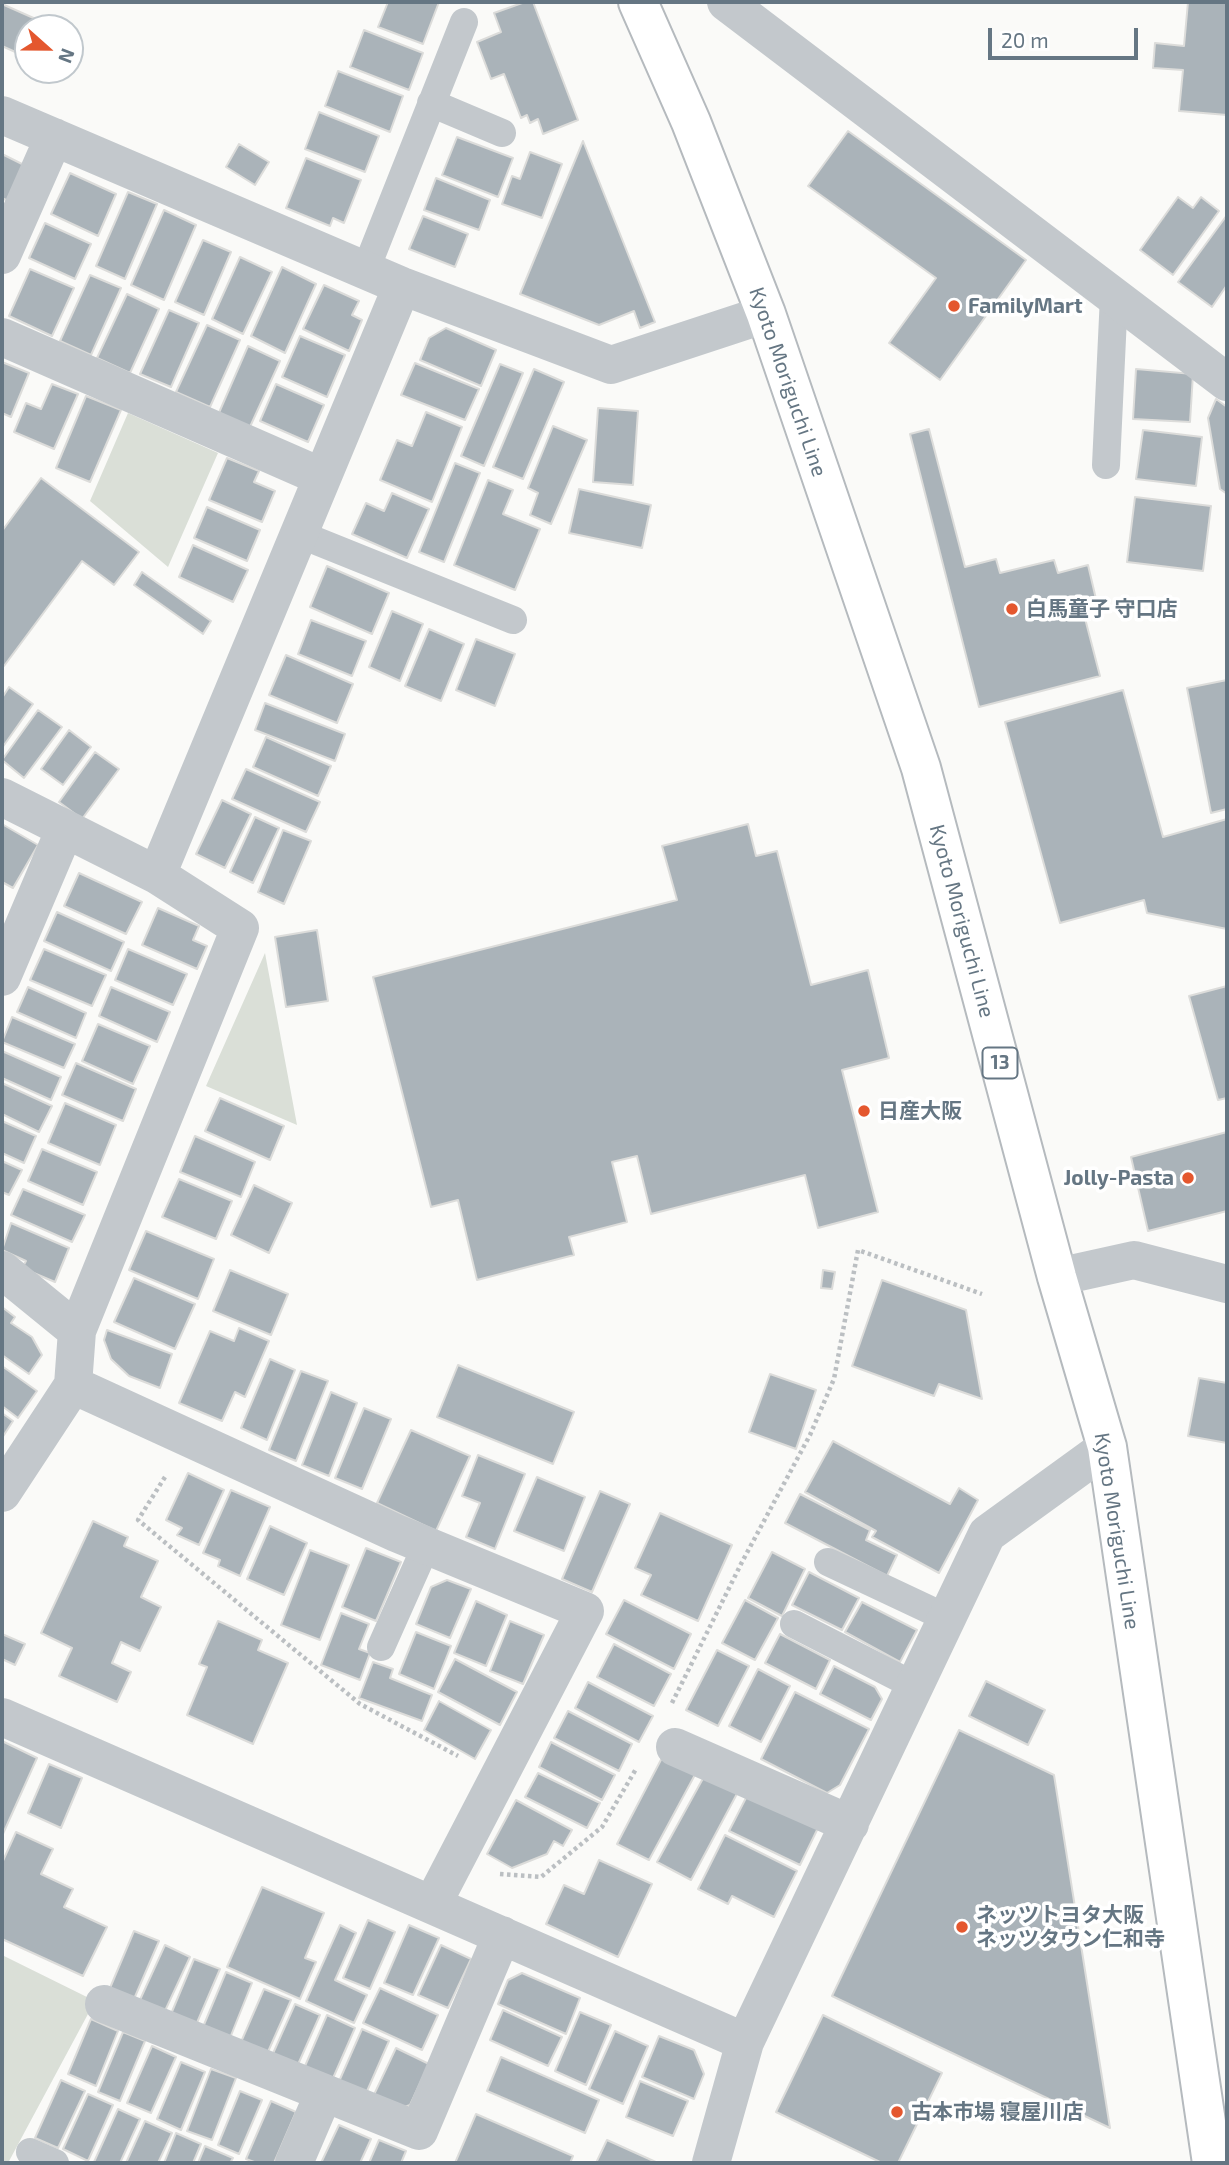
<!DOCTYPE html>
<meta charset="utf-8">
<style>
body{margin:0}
#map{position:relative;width:1229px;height:2165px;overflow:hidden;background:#fafaf8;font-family:"Exo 2",sans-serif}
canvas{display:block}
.frame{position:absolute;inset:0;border:4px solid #657683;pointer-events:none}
.north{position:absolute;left:14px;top:14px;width:70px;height:70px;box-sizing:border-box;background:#fff;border:2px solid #c1c8cd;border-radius:50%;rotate:111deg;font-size:19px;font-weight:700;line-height:28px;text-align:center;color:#657683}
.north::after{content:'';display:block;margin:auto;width:24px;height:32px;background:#e4572e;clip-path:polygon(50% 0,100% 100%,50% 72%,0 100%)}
.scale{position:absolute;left:988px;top:28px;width:150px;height:32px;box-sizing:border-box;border:4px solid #657683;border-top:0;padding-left:9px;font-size:21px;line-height:24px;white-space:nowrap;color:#657683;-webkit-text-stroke:5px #fff;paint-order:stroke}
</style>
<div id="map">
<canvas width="1229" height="2165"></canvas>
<div class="frame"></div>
<div class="north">N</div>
<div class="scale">20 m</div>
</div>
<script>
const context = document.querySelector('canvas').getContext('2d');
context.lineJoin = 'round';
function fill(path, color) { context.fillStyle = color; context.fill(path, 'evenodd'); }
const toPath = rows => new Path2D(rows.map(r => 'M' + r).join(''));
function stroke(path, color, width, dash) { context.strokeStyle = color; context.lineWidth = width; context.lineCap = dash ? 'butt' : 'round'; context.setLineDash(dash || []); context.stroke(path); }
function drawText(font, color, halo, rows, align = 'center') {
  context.font = font + ' "Exo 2","Noto Sans JP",sans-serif'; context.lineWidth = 7; context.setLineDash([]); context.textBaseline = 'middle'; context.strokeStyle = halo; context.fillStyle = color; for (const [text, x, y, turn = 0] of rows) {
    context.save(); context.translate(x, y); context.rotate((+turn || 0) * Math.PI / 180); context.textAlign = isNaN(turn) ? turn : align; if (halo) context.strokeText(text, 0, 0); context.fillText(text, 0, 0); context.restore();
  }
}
fill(toPath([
 [128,413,218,453,168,567,90,501],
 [265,953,297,1125,206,1086],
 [2,1955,95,2001,8,2163,2,2163]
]), '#dadfd7');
const building = toPath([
 [388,2,439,2,423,44,378,27,388,2],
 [525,2,533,2,578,120,543,134,538,119,530,123,527,115,521,118,504,74,491,79,477,42,501,32,494,13,525,2],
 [1188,2,1227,2,1227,115,1179,111,1183,70,1153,68,1155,43,1184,46,1188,2],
 [2,4,38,20,34,28,28,28,28,43,22,55,2,46,2,4],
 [364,30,423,53,409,90,350,67,364,30],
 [338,71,403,96,390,132,325,106,338,71],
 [319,112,379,136,365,172,305,149,319,112],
 [848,131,1026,260,940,380,889,343,936,278,808,186,848,131],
 [457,137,513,158,498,197,442,175,457,137],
 [583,141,655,322,640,328,634,311,599,325,520,294,583,141],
 [239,144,269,162,255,185,226,167,239,144],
 [530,152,562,164,542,218,502,204,512,176,520,179,530,152],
 [2,154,24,165,8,201,2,198,2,154],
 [306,158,361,180,344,223,333,218,330,226,286,208,306,158],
 [70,173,116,194,98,236,51,214,70,173],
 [436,178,490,200,479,230,424,210,436,178],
 [128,192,157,204,125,279,96,266,128,192],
 [1178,197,1193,208,1201,197,1219,211,1173,275,1140,250,1178,197],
 [164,210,196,225,164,300,131,285,164,210],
 [1227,215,1227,285,1212,307,1178,282,1227,215],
 [423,216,468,234,455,267,409,249,423,216],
 [45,223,91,244,75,279,29,258,45,223],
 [203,240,231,252,204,315,175,302,203,240],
 [240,257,272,272,243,334,212,319,240,257],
 [282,267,316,284,285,353,251,336,282,267],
 [30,269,74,288,52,336,9,316,30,269],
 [90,275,121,288,91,355,60,341,90,275],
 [324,285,359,301,352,315,362,320,349,351,303,329,324,285],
 [127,294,159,309,130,373,97,358,127,294],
 [169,310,199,323,171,387,140,374,169,310],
 [207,325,240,340,210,407,176,392,207,325],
 [446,328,496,350,481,386,420,360,429,338,446,328],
 [300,336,345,355,327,397,282,377,300,336],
 [248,346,280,361,249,429,218,415,248,346],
 [2,362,29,373,11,417,2,413,2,362],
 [415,363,479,389,465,420,401,395,415,363],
 [500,364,523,373,484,466,461,456,500,364],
 [534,369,564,382,523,479,493,467,534,369],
 [1136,369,1193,374,1190,422,1133,419,1136,369],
 [52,384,78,394,54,449,14,432,26,403,41,409,52,384],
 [276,384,324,405,308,442,260,421,276,384],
 [86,396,121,410,90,482,56,468,86,396],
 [1216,399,1227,407,1227,494,1220,489,1208,418,1216,399],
 [598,408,638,411,633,485,593,482,598,408],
 [426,412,462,427,432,502,380,480,397,440,412,446,426,412],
 [553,426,587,440,551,524,530,515,538,493,528,488,553,426],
 [929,429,965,567,996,559,1000,573,1054,560,1058,573,1088,565,1096,599,1081,603,1100,676,979,707,910,434,929,429],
 [1143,430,1202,437,1196,486,1136,479,1143,430],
 [227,458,259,471,254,482,275,491,262,522,209,500,227,458],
 [455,463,480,473,444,562,419,552,455,463],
 [41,478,139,552,114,585,82,561,4,666,2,664,2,531,41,478],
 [488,480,513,490,503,514,540,529,515,590,454,565,488,480],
 [579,489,651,505,642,548,569,533,579,489],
 [392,493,429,509,407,558,352,534,366,503,384,511,392,493],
 [1135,497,1211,506,1203,571,1127,562,1135,497],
 [207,507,260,530,247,561,194,538,207,507],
 [193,545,248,570,233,602,179,577,193,545],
 [327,566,389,593,372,634,310,607,327,566],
 [142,572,211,621,203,634,134,585,142,572],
 [392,611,423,624,400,681,369,667,392,611],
 [311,620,366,641,352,676,298,654,311,620],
 [429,629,464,644,441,701,405,686,429,629],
 [476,639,515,654,495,706,456,690,476,639],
 [286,655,353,684,337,723,269,695,286,655],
 [1227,680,1227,809,1211,813,1187,688,1227,680],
 [9,687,33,704,2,748,2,698,9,687],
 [1123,690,1163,837,1227,819,1227,929,1147,913,1144,900,1060,923,1005,722,1123,690],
 [265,703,345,734,335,761,255,730,265,703],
 [38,710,62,727,24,778,2,760,38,710],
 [69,730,91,747,63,785,41,769,69,730],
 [266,737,331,766,318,796,253,767,266,737],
 [95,752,119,769,82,819,59,802,95,752],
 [246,769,320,802,306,832,232,799,246,769],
 [222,800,251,814,225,868,196,854,222,800],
 [255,817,279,828,253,883,230,872,255,817],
 [2,824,38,845,13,888,2,882,2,824],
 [748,824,756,856,777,851,811,985,868,970,889,1058,842,1070,878,1212,818,1228,805,1175,651,1214,637,1156,612,1162,627,1222,569,1237,574,1255,477,1280,458,1200,431,1207,373,977,677,900,662,846,748,824],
 [283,830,311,841,284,904,258,892,283,830],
 [79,873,142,902,126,934,64,906,79,873],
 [158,908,199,926,193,940,207,946,197,969,142,945,158,908],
 [57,912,124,942,111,971,44,941,57,912],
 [317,930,328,1001,286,1007,275,937,317,930],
 [44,949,106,975,92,1006,30,980,44,949],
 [128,949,187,974,173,1005,115,980,128,949],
 [1227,986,1227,1098,1218,1100,1189,996,1227,986],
 [28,987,86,1013,76,1038,17,1012,28,987],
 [111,987,170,1012,157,1042,99,1016,111,987],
 [12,1017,75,1044,64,1068,2,1042,12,1017],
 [98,1024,150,1046,133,1084,82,1061,98,1024],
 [2,1051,61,1077,51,1100,2,1078,2,1051],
 [76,1063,136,1089,123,1121,62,1095,76,1063],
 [2,1083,52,1106,39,1132,2,1114,2,1083],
 [220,1098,284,1126,270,1160,205,1131,220,1098],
 [65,1103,116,1125,100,1165,48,1143,65,1103],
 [2,1121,36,1136,24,1163,2,1153,2,1121],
 [1227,1132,1227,1211,1148,1231,1131,1157,1227,1132],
 [195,1136,255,1162,241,1197,180,1172,195,1136],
 [42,1149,97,1172,83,1205,28,1181,42,1149],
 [2,1161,22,1170,9,1195,2,1192,2,1161],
 [179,1179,232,1201,216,1239,162,1217,179,1179],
 [254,1185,292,1203,269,1253,231,1235,254,1185],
 [23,1189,85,1215,72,1242,11,1215,23,1189],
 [11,1223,69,1248,55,1282,22,1268,26,1261,2,1250,11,1223],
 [146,1231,214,1259,198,1299,129,1270,146,1231],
 [230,1270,288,1294,271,1335,213,1311,230,1270],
 [823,1270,835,1272,832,1289,821,1288,823,1270],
 [134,1278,195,1304,175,1349,114,1322,134,1278],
 [882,1280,966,1310,982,1399,939,1384,934,1396,852,1366,882,1280],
 [2,1307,15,1317,11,1323,32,1337,42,1355,29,1374,2,1355,2,1307],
 [239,1328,269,1341,245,1397,235,1392,222,1421,179,1403,210,1331,234,1341,239,1328],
 [107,1330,172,1354,160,1388,129,1376,111,1359,104,1340,107,1330],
 [270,1359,295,1370,267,1440,241,1428,270,1359],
 [458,1365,574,1412,553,1464,437,1417,458,1365],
 [2,1366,37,1391,18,1418,2,1406,2,1366],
 [301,1371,328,1381,296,1461,269,1450,301,1371],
 [770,1374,816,1390,796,1449,749,1432,770,1374],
 [1199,1378,1227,1383,1227,1443,1188,1436,1199,1378],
 [331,1392,357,1403,329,1476,302,1465,331,1392],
 [364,1408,391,1419,362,1489,335,1478,364,1408],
 [2,1413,13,1421,2,1438,2,1413],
 [411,1430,470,1456,436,1531,377,1503,411,1430],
 [833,1441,950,1504,959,1488,978,1500,939,1573,872,1537,876,1531,805,1492,833,1441],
 [478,1455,525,1474,495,1549,466,1537,480,1503,462,1496,478,1455],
 [188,1473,224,1490,199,1545,177,1535,182,1528,166,1520,188,1473],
 [537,1477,585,1497,564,1551,514,1531,537,1477],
 [231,1490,270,1507,240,1576,218,1566,220,1560,203,1553,231,1490],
 [600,1491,630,1504,592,1592,562,1579,600,1491],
 [800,1494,870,1530,866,1540,897,1555,887,1576,785,1523,800,1494],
 [660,1513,732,1545,698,1621,641,1595,651,1575,635,1568,660,1513],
 [93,1521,128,1537,124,1546,158,1561,141,1597,161,1607,140,1651,121,1642,112,1663,131,1672,117,1702,59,1676,72,1648,41,1633,93,1521],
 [270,1526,307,1543,284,1595,247,1579,270,1526],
 [366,1548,401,1562,376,1621,342,1607,366,1548],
 [310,1550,349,1565,320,1640,281,1625,310,1550],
 [772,1552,805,1569,782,1616,748,1598,772,1552],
 [809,1572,859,1598,842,1630,792,1605,809,1572],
 [447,1580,471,1589,450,1638,416,1624,431,1587,447,1580],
 [624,1600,691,1634,674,1669,606,1634,624,1600],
 [745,1600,778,1618,755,1660,722,1643,745,1600],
 [476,1601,507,1615,486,1666,454,1653,476,1601],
 [862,1602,917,1630,900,1662,845,1632,862,1602],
 [341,1613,369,1624,359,1649,370,1653,360,1680,321,1665,341,1613],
 [218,1621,262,1640,258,1650,288,1663,253,1744,187,1715,207,1667,199,1664,218,1621],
 [510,1621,544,1635,523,1684,490,1671,510,1621],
 [416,1632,451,1646,434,1689,399,1674,416,1632],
 [2,1634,25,1644,15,1665,2,1659,2,1634],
 [780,1634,830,1660,816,1689,765,1663,780,1634],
 [614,1644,671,1674,654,1706,597,1677,614,1644],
 [717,1650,749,1666,718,1726,686,1710,717,1650],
 [455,1659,517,1692,500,1725,438,1692,455,1659],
 [373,1662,393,1669,390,1678,432,1695,422,1721,359,1698,373,1662],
 [834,1666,875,1687,882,1699,871,1720,820,1694,834,1666],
 [758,1669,790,1686,761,1742,729,1726,758,1669],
 [986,1681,1045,1710,1028,1745,969,1716,986,1681],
 [588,1682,653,1716,639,1742,575,1708,588,1682],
 [795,1692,869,1729,840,1785,827,1793,761,1759,795,1692],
 [439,1701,491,1730,475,1759,424,1730,439,1701],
 [568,1711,632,1744,619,1771,554,1738,568,1711],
 [959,1730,1054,1775,1110,2128,832,1996,959,1730],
 [2,1741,37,1758,2,1836,2,1741],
 [551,1742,615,1775,602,1800,539,1767,551,1742],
 [664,1754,697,1771,649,1860,617,1844,664,1754],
 [49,1764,82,1778,61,1828,28,1813,49,1764],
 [538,1773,600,1803,587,1828,525,1797,538,1773],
 [706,1773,739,1790,691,1880,657,1862,706,1773],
 [748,1794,818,1828,800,1865,729,1831,748,1794],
 [516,1800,572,1830,563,1846,554,1841,547,1854,512,1868,487,1854,516,1800],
 [16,1832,53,1849,41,1874,73,1889,64,1907,107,1927,83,1976,2,1939,2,1863,16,1832],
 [725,1835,797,1871,774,1917,732,1896,728,1904,698,1889,725,1835],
 [599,1860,652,1884,618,1957,546,1924,564,1885,584,1894,599,1860],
 [262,1887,324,1913,305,1958,316,1962,300,1999,227,1967,262,1887],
 [368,1920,395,1932,370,1989,343,1978,368,1920],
 [340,1925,356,1933,335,1980,367,1995,354,2023,306,2001,340,1925],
 [409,1925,439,1938,413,1995,384,1983,409,1925],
 [134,1931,159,1941,134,1999,110,1988,134,1931],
 [165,1945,190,1957,164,2013,139,2002,165,1945],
 [441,1945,471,1959,448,2008,418,1995,441,1945],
 [194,1959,220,1969,196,2025,171,2014,194,1959],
 [226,1972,252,1983,230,2038,203,2027,226,1972],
 [522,1973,580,1998,566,2034,498,2004,508,1980,522,1973],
 [380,1988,438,2015,422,2050,363,2023,380,1988],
 [264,1989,291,2000,267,2054,241,2042,264,1989],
 [295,2004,320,2015,296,2069,271,2058,295,2004],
 [503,2010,562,2037,548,2066,490,2040,503,2010],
 [580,2012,611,2025,586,2085,555,2071,580,2012],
 [327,2015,355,2028,330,2085,302,2073,327,2015],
 [823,2015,942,2073,898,2163,882,2163,776,2112,823,2015],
 [91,2019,118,2031,96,2086,68,2074,91,2019],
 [362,2029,389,2041,364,2098,337,2086,362,2029],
 [615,2031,648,2046,623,2104,589,2089,615,2031],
 [123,2032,145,2041,120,2101,98,2092,123,2032],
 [659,2036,694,2050,704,2074,694,2099,642,2077,659,2036],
 [152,2046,176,2057,151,2113,127,2103,152,2046],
 [396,2048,429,2064,410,2105,393,2111,371,2101,396,2048],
 [501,2057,599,2100,585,2133,487,2091,501,2057],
 [181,2062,205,2072,181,2130,157,2119,181,2062],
 [211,2069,236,2078,212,2140,187,2131,211,2069],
 [61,2080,85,2091,58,2148,35,2138,61,2080],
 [640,2081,688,2101,673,2136,626,2117,640,2081],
 [240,2091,262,2100,239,2154,218,2145,240,2091],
 [88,2094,113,2105,88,2161,63,2149,88,2094],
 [271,2101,296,2112,274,2163,257,2163,246,2159,271,2101],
 [118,2109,140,2119,120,2163,96,2163,94,2162,118,2109],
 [476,2114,573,2156,570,2163,455,2163,476,2114],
 [145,2121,172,2133,158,2163,126,2163,145,2121],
 [339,2125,371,2139,360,2163,321,2163,339,2125],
 [176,2133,201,2144,193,2163,164,2163,176,2133],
 [379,2140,406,2151,401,2163,369,2163,379,2140],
 [607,2140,658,2163,596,2163,607,2140],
 [205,2146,233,2158,230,2163,198,2163,205,2146]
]);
fill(building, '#aab3b9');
stroke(building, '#dcdcda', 2);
const primary = toPath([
 [638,2,691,122,766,314,921,768,1057,1277,1107,1447,1212,2163]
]);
stroke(primary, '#b5babe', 42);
stroke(toPath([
 [165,1477,138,1520,360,1704,458,1756],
 [672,1703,742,1562,810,1435,834,1379,858,1250,982,1294],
 [500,1874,541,1877,602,1827,636,1769]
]), '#bbbfc2', 4.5, [3.5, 3.5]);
stroke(toPath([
 [431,103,502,133],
 [366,269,464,22],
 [1106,465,1114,296],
 [299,534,513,620],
 [828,1562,947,1618],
 [794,1624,915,1686],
 [381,1647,426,1546],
 [30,2152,55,2163]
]), '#c3c8cc', 28);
stroke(toPath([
 [726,2,1227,382],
 [2,115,402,286,611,365,766,314],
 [2,255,54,137],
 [2,337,322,477],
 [2,797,157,875],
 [2,977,65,829],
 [2,1270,77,1331],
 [1057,1277,1134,1260,1227,1284],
 [73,1385,396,1533,585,1611,432,1905],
 [2,1493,73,1385,77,1331,240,928,157,875,402,286],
 [2,1717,745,2042],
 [675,1747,850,1824],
 [104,2004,419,2131,502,1935],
 [294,2163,324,2093],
 [711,2163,745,2042,987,1534,1107,1447]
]), '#c3c8cc', 38);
stroke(primary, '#fff', 38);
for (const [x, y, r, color] of [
 [954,306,7,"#e4572e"],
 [1012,609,7,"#e4572e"],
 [864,1111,7,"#e4572e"],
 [1188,1178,7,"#e4572e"],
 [962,1927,7,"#e4572e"],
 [897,2112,7,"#e4572e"]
]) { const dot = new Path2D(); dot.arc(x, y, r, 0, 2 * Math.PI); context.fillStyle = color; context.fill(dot); stroke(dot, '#fff', 2.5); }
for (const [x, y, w] of [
 [1000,1063,35]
]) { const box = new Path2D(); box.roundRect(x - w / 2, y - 15.5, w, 31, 5); context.fillStyle = '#fff'; context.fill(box); stroke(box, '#657683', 2); }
drawText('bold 19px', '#657683', null, [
 ["13",1000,1063]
]);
drawText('bold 21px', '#657683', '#fff', [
 ["FamilyMart",968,306],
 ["白馬童子 守口店",1026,609],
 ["日産大阪",878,1111],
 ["Jolly-Pasta",1174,1178,"right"],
 ["ネッツトヨタ大阪",976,1915],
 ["ネッツタウン仁和寺",976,1939],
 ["古本市場 寝屋川店",911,2112]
], 'left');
drawText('21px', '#657683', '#fff', [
 ["Kyoto Moriguchi Line",788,382,71],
 ["Kyoto Moriguchi Line",962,921,75],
 ["Kyoto Moriguchi Line",1117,1531,81]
]);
</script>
